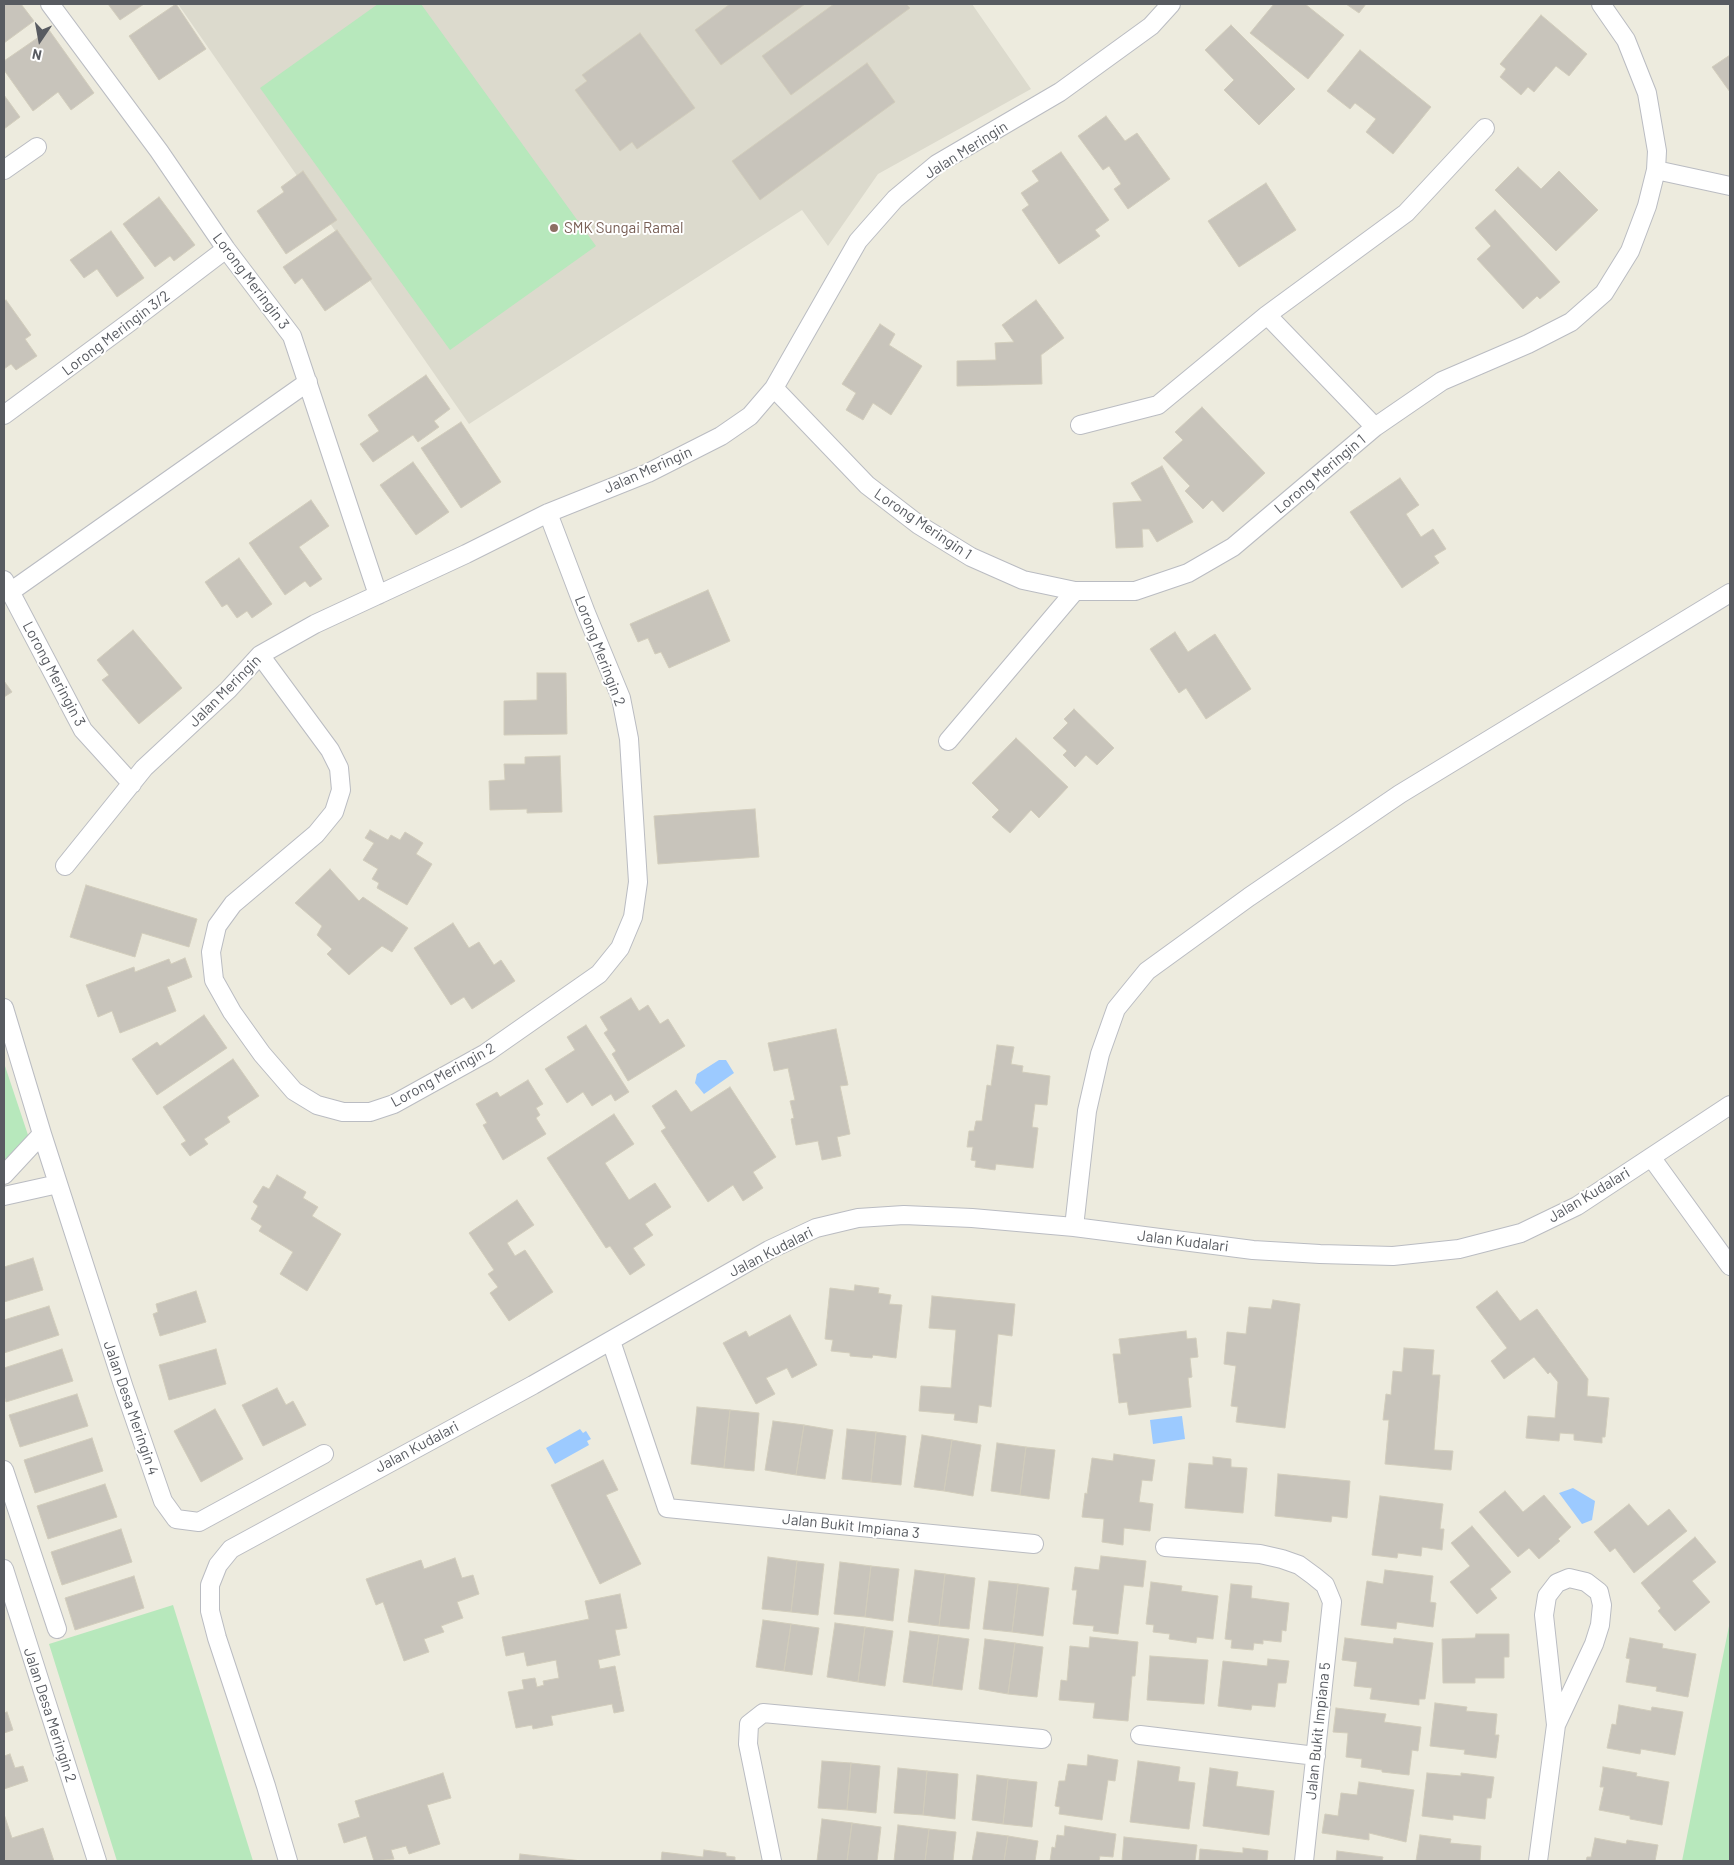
<!DOCTYPE html>
<style>
body{margin:0}
#map{position:relative;width:1734px;height:1865px;overflow:hidden;background:#edebde;font-family:Barlow,sans-serif}
canvas{display:block}
.frame{position:absolute;inset:0;border:5px solid #585b61;pointer-events:none}
.north{position:absolute;left:15px;top:15px;width:50px;height:50px;-webkit-text-stroke:4px #fff;paint-order:stroke;rotate:192deg;font-size:14px;font-weight:700;line-height:20px;text-align:center;color:#585b61}
.north::after{content:'';display:block;margin:auto;width:18px;height:22px;background:#585b61;clip-path:polygon(50% 0,100% 100%,50% 72%,0 100%)}
</style>
<div id="map">
<canvas width="1734" height="1865"></canvas>
<div class="frame"></div>
<div class="north">N</div>
</div>
<script>
const context = document.querySelector('canvas').getContext('2d');
context.lineJoin = 'round';
function fill(path, color) { context.fillStyle = color; context.fill(path, 'evenodd'); }
const toPath = rows => new Path2D(rows.map(r => 'M' + r).join(''));
function stroke(path, color, width, dash) { context.strokeStyle = color; context.lineWidth = width; context.lineCap = dash ? 'butt' : 'round'; context.setLineDash(dash || []); context.stroke(path); }
function drawText(font, color, halo, rows, align = 'center') {
  context.font = font + ' Barlow,sans-serif'; context.lineWidth = 4; context.setLineDash([]); context.textBaseline = 'middle'; context.strokeStyle = halo; context.fillStyle = color; for (const [text, x, y, turn = 0] of rows) {
    context.save(); context.translate(x, y); context.rotate((+turn || 0) * Math.PI / 180); context.textAlign = isNaN(turn) ? turn : align; if (halo) context.strokeText(text, 0, 0); context.fillText(text, 0, 0); context.restore();
  }
}
fill(toPath([
 [178,4,972,4,1031,89,878,174,828,246,802,210,469,424]
]), '#dcdacd');
fill(toPath([
 [378,4,421,4,596,246,450,350,260,88],
 [4,1063,29,1138,4,1161],
 [173,1605,253,1861,117,1861,49,1644],
 [1730,1621,1730,1861,1682,1861]
]), '#b7e8bc');
fill(toPath([
 [719,1060,726,1060,734,1073,704,1094,695,1083,697,1074],
 [1182,1416,1185,1439,1153,1444,1150,1420],
 [580,1429,583,1433,586,1431,591,1439,587,1441,589,1445,555,1464,546,1448],
 [1573,1488,1595,1501,1592,1520,1582,1524,1559,1493]
]), '#9ccaff');
const building = toPath([
 [4,4,21,4,34,21,4,43,4,4],
 [108,4,144,4,120,20,108,4],
 [176,4,206,49,159,80,129,36,176,4],
 [730,4,805,4,721,65,695,30,730,4],
 [834,4,906,4,910,8,791,95,762,56,834,4],
 [1274,4,1305,4,1344,35,1308,79,1250,33,1274,4],
 [1346,4,1366,4,1359,13,1346,4],
 [1541,15,1587,54,1569,76,1556,66,1534,92,1528,87,1521,95,1500,77,1506,69,1500,64,1541,15],
 [1231,25,1295,89,1259,125,1224,90,1234,80,1205,50,1231,25],
 [49,30,94,93,71,110,58,92,33,111,4,70,4,61,49,30],
 [640,33,695,108,637,149,632,142,620,151,575,90,587,81,582,75,640,33],
 [1360,50,1431,107,1393,154,1366,132,1376,119,1355,103,1350,109,1327,91,1360,50],
 [1730,55,1730,92,1712,67,1730,55],
 [867,63,895,102,760,200,732,161,867,63],
 [4,95,20,117,4,129,4,95],
 [1106,116,1125,141,1137,133,1170,179,1128,209,1114,189,1121,184,1109,166,1103,170,1078,136,1106,116],
 [1061,152,1109,220,1095,230,1100,236,1059,264,1022,210,1029,205,1021,193,1039,181,1032,171,1061,152],
 [1518,167,1541,189,1559,171,1598,210,1556,251,1495,190,1518,167],
 [303,171,337,220,286,254,257,211,284,192,281,187,303,171],
 [1266,183,1296,230,1239,267,1208,221,1266,183],
 [159,197,195,245,174,261,170,256,155,267,123,224,159,197],
 [1495,210,1560,282,1540,299,1537,296,1523,309,1477,259,1491,246,1475,228,1495,210],
 [337,230,372,279,325,311,302,278,295,284,283,267,337,230],
 [111,231,144,278,117,297,97,269,84,278,70,260,111,231],
 [6,300,31,335,25,339,37,356,16,370,11,364,4,369,4,302,6,300],
 [1036,300,1064,338,1041,355,1042,384,957,386,957,361,996,360,995,343,1014,342,1002,325,1036,300],
 [880,324,895,334,889,345,922,366,891,415,873,403,863,420,846,410,856,393,842,384,880,324],
 [426,375,450,409,434,421,439,427,418,442,413,435,373,462,360,444,379,431,368,415,426,375],
 [1202,407,1265,473,1223,512,1212,500,1203,509,1185,491,1190,486,1163,458,1183,440,1175,432,1202,407],
 [461,422,501,482,461,508,421,448,461,422],
 [413,462,449,512,416,535,380,485,413,462],
 [1162,466,1193,522,1157,542,1149,529,1142,529,1143,547,1116,548,1113,503,1142,501,1131,483,1162,466],
 [1400,478,1419,505,1406,514,1421,537,1433,529,1446,549,1434,556,1439,563,1402,588,1350,512,1400,478],
 [311,500,329,526,299,547,322,579,310,587,305,581,285,595,249,543,311,500],
 [239,558,272,604,252,618,247,611,237,618,227,604,222,607,205,582,239,558],
 [708,590,730,641,669,668,661,652,655,654,648,638,638,642,630,624,708,590],
 [133,630,182,688,139,724,102,680,109,675,97,660,133,630],
 [1175,632,1188,652,1215,634,1251,689,1206,719,1186,688,1179,693,1150,649,1175,632],
 [537,673,566,673,567,734,504,735,504,701,537,700,537,673],
 [4,681,12,692,4,697,4,681],
 [1074,709,1114,748,1097,765,1086,755,1075,767,1063,755,1067,751,1053,738,1068,723,1064,719,1074,709],
 [1016,738,1068,787,1039,818,1031,810,1010,833,992,817,999,810,972,783,1016,738],
 [560,756,562,812,527,813,527,809,490,810,489,781,505,780,504,764,525,764,525,757,560,756],
 [755,809,759,857,658,864,654,816,755,809],
 [370,830,388,840,391,835,400,840,405,832,423,843,416,854,432,864,407,905,377,888,379,883,372,879,378,869,363,860,374,843,365,838,370,830],
 [330,869,359,901,363,897,408,928,392,952,382,946,349,975,327,954,332,949,317,935,322,926,295,903,330,869],
 [86,885,197,919,189,947,142,933,135,957,70,937,86,885],
 [453,923,469,948,479,942,494,965,501,960,515,981,472,1009,464,997,451,1005,414,948,453,923],
 [185,958,192,977,167,987,176,1011,120,1033,112,1011,98,1017,86,985,134,967,135,972,169,959,171,964,185,958],
 [631,998,639,1011,648,1005,660,1024,668,1019,685,1046,628,1081,612,1054,616,1051,604,1033,608,1030,600,1017,631,998],
 [204,1015,227,1048,157,1095,132,1059,157,1042,160,1046,204,1015],
 [586,1025,629,1092,615,1101,611,1094,592,1106,583,1092,567,1103,545,1069,575,1050,567,1037,586,1025],
 [836,1029,848,1085,840,1086,850,1134,837,1137,841,1156,822,1160,818,1141,796,1145,791,1119,794,1118,790,1101,795,1100,788,1068,774,1071,768,1043,836,1029],
 [997,1045,1014,1047,1011,1064,1023,1066,1022,1072,1050,1076,1047,1105,1035,1104,1032,1127,1038,1128,1033,1168,996,1164,995,1170,975,1167,976,1161,971,1160,973,1147,967,1147,969,1131,974,1131,976,1121,982,1121,987,1085,991,1086,997,1045],
 [233,1059,259,1096,227,1117,230,1122,204,1139,208,1144,190,1156,181,1144,186,1141,163,1107,233,1059],
 [528,1080,543,1104,536,1108,540,1115,536,1118,546,1134,503,1160,483,1125,487,1123,476,1104,497,1092,500,1097,528,1080],
 [730,1087,776,1157,753,1172,763,1188,743,1201,733,1185,708,1202,661,1131,666,1128,652,1106,676,1090,691,1112,730,1087],
 [614,1114,634,1144,605,1163,629,1200,655,1183,671,1207,645,1224,653,1235,633,1248,645,1265,630,1275,610,1246,606,1248,547,1158,614,1114],
 [277,1175,306,1192,303,1198,318,1207,312,1216,341,1234,307,1291,280,1274,293,1252,259,1231,262,1226,251,1219,258,1206,253,1202,263,1186,269,1189,277,1175],
 [517,1200,534,1225,507,1243,515,1256,525,1250,553,1292,509,1321,490,1293,498,1287,488,1274,494,1270,469,1233,517,1200],
 [33,1258,43,1290,4,1302,4,1267,33,1258],
 [855,1285,879,1288,878,1293,891,1295,889,1304,902,1305,896,1358,873,1355,872,1358,850,1356,850,1353,831,1351,833,1340,825,1339,830,1288,854,1291,855,1285],
 [196,1291,206,1322,160,1336,153,1314,158,1312,156,1304,196,1291],
 [1497,1291,1520,1321,1537,1309,1588,1379,1587,1396,1609,1398,1605,1437,1602,1437,1602,1443,1574,1440,1574,1434,1560,1433,1559,1441,1526,1438,1528,1416,1555,1418,1558,1382,1550,1372,1548,1374,1534,1357,1504,1379,1491,1361,1507,1348,1476,1307,1497,1291],
 [932,1296,1015,1304,1012,1336,998,1334,991,1407,979,1405,977,1423,954,1420,955,1414,919,1411,921,1386,951,1388,956,1330,929,1328,932,1296],
 [1273,1300,1300,1304,1285,1428,1236,1422,1238,1407,1231,1406,1236,1366,1224,1364,1227,1332,1246,1334,1249,1307,1271,1309,1273,1300],
 [49,1306,59,1335,4,1353,4,1320,49,1306],
 [790,1315,817,1365,792,1378,787,1368,766,1378,775,1394,756,1404,723,1343,746,1331,749,1337,790,1315],
 [1186,1331,1187,1339,1196,1338,1198,1357,1190,1358,1192,1377,1188,1378,1191,1407,1129,1415,1127,1402,1119,1403,1113,1354,1121,1354,1119,1339,1186,1331],
 [1404,1348,1434,1350,1432,1375,1440,1375,1434,1450,1453,1451,1451,1470,1385,1464,1389,1420,1383,1420,1386,1394,1391,1395,1393,1371,1402,1372,1404,1348],
 [62,1349,73,1381,6,1402,4,1395,4,1368,62,1349],
 [216,1349,226,1384,169,1400,159,1365,216,1349],
 [277,1388,286,1405,293,1401,306,1425,263,1446,242,1405,277,1388],
 [77,1394,88,1426,20,1447,9,1415,77,1394],
 [697,1407,730,1410,724,1468,691,1464,697,1407],
 [215,1409,243,1459,201,1482,174,1431,215,1409],
 [730,1410,759,1413,754,1471,724,1468,730,1410],
 [773,1421,804,1425,796,1475,765,1470,773,1421],
 [804,1425,833,1430,825,1479,796,1475,804,1425],
 [847,1429,876,1432,871,1482,842,1479,847,1429],
 [876,1432,906,1436,901,1485,871,1482,876,1432],
 [922,1435,952,1440,944,1491,914,1487,922,1435],
 [92,1438,103,1471,35,1493,24,1460,92,1438],
 [952,1440,981,1445,973,1496,944,1491,952,1440],
 [997,1443,1026,1447,1020,1495,991,1491,997,1443],
 [1026,1447,1055,1450,1049,1499,1020,1495,1026,1447],
 [1114,1454,1155,1460,1152,1481,1142,1480,1139,1502,1153,1504,1150,1531,1124,1528,1123,1545,1102,1542,1104,1519,1082,1517,1085,1493,1087,1494,1092,1458,1113,1461,1114,1454],
 [1213,1457,1231,1459,1231,1467,1247,1468,1243,1513,1185,1508,1189,1463,1213,1465,1213,1457],
 [603,1460,618,1490,606,1495,641,1564,600,1584,551,1485,603,1460],
 [1278,1474,1350,1481,1347,1518,1332,1516,1331,1522,1275,1516,1278,1474],
 [105,1484,117,1517,48,1539,37,1506,105,1484],
 [1505,1491,1523,1512,1544,1495,1571,1527,1558,1539,1560,1541,1539,1559,1529,1548,1518,1557,1479,1512,1505,1491],
 [1380,1496,1443,1504,1440,1529,1444,1529,1442,1550,1422,1547,1421,1556,1398,1553,1397,1558,1372,1555,1380,1496],
 [1629,1504,1648,1526,1669,1509,1687,1531,1634,1573,1615,1548,1610,1552,1594,1532,1629,1504],
 [1472,1526,1511,1572,1490,1589,1497,1598,1477,1614,1450,1582,1470,1566,1451,1543,1472,1526],
 [121,1529,132,1562,62,1585,51,1552,121,1529],
 [1695,1537,1716,1562,1692,1581,1710,1602,1675,1631,1658,1611,1661,1608,1641,1583,1695,1537],
 [1101,1556,1146,1561,1143,1587,1124,1585,1118,1634,1093,1631,1094,1626,1073,1624,1077,1590,1072,1590,1075,1567,1099,1570,1101,1556],
 [768,1557,797,1561,791,1612,762,1609,768,1557],
 [455,1558,462,1578,473,1575,479,1594,457,1602,463,1618,441,1626,444,1632,424,1639,429,1652,404,1661,383,1602,376,1605,366,1579,421,1560,424,1569,455,1558],
 [797,1561,824,1564,818,1615,791,1612,797,1561],
 [840,1562,871,1566,865,1617,834,1614,840,1562],
 [871,1566,899,1569,893,1621,865,1617,871,1566],
 [915,1570,945,1574,939,1626,908,1622,915,1570],
 [1385,1570,1433,1576,1430,1602,1436,1603,1433,1627,1397,1622,1396,1629,1361,1625,1367,1581,1383,1584,1385,1570],
 [945,1574,975,1578,969,1629,939,1626,945,1574],
 [134,1576,144,1608,75,1630,65,1598,134,1576],
 [989,1581,1018,1584,1012,1632,983,1629,989,1581],
 [1151,1582,1182,1586,1181,1591,1218,1596,1213,1639,1197,1637,1196,1643,1169,1639,1170,1634,1153,1632,1154,1625,1146,1624,1151,1582],
 [1018,1584,1049,1588,1043,1636,1012,1632,1018,1584],
 [1231,1584,1252,1586,1251,1598,1289,1603,1286,1631,1282,1630,1281,1642,1263,1640,1263,1644,1254,1643,1253,1650,1231,1648,1232,1640,1225,1639,1231,1584],
 [620,1594,627,1628,615,1630,620,1655,598,1660,600,1669,615,1666,624,1711,614,1713,612,1704,551,1716,553,1725,533,1729,532,1725,516,1728,508,1692,524,1689,522,1680,535,1678,537,1687,544,1685,543,1681,559,1678,556,1660,527,1666,524,1652,506,1656,502,1637,589,1619,585,1601,620,1594],
 [763,1620,791,1624,784,1671,756,1667,763,1620],
 [835,1623,865,1627,858,1682,827,1677,835,1623],
 [791,1624,819,1628,812,1675,784,1671,791,1624],
 [865,1627,893,1631,885,1686,858,1682,865,1627],
 [910,1631,939,1635,932,1686,903,1682,910,1631],
 [1476,1634,1509,1634,1509,1657,1504,1657,1504,1678,1475,1678,1475,1683,1443,1683,1442,1639,1475,1638,1476,1634],
 [939,1635,969,1639,962,1690,932,1686,939,1635],
 [1090,1637,1138,1642,1135,1676,1132,1676,1128,1721,1093,1718,1095,1703,1059,1700,1061,1680,1067,1681,1070,1646,1089,1648,1090,1637],
 [1345,1638,1393,1644,1394,1638,1433,1643,1425,1699,1419,1699,1419,1705,1370,1699,1372,1688,1354,1686,1357,1662,1342,1660,1345,1638],
 [1630,1638,1663,1644,1662,1648,1696,1654,1688,1697,1656,1691,1657,1687,1626,1682,1630,1659,1626,1658,1630,1638],
 [985,1639,1015,1643,1008,1694,979,1689,985,1639],
 [1015,1643,1043,1647,1037,1697,1008,1694,1015,1643],
 [1150,1656,1208,1660,1204,1704,1147,1700,1150,1656],
 [1268,1659,1289,1661,1286,1683,1278,1683,1275,1707,1252,1705,1251,1710,1218,1706,1223,1661,1267,1666,1268,1659],
 [1435,1703,1467,1707,1466,1711,1497,1714,1495,1735,1499,1735,1496,1758,1464,1754,1465,1750,1430,1746,1435,1703],
 [1619,1705,1651,1711,1652,1707,1683,1712,1675,1755,1641,1749,1640,1754,1607,1748,1612,1724,1616,1725,1619,1705],
 [1336,1708,1386,1714,1384,1722,1421,1727,1418,1751,1412,1750,1409,1775,1382,1772,1382,1770,1361,1767,1362,1759,1346,1757,1348,1733,1333,1732,1336,1708],
 [7,1712,13,1730,4,1733,4,1713,7,1712],
 [10,1754,15,1768,23,1766,28,1781,4,1789,4,1756,10,1754],
 [1088,1755,1118,1760,1115,1781,1108,1780,1102,1820,1059,1814,1060,1807,1055,1806,1059,1781,1065,1781,1068,1764,1087,1766,1088,1755],
 [822,1761,851,1763,847,1810,818,1808,822,1761],
 [1138,1761,1180,1767,1178,1781,1195,1783,1189,1829,1130,1822,1138,1761],
 [851,1763,880,1766,876,1813,847,1810,851,1763],
 [1603,1767,1637,1773,1636,1776,1669,1782,1662,1825,1630,1819,1630,1816,1599,1810,1604,1787,1600,1787,1603,1767],
 [898,1768,927,1771,923,1815,894,1813,898,1768],
 [1210,1768,1238,1772,1236,1786,1274,1791,1269,1835,1203,1826,1210,1768],
 [927,1771,958,1774,955,1819,923,1815,927,1771],
 [443,1773,451,1798,427,1805,440,1844,409,1854,406,1846,391,1850,394,1859,374,1861,366,1836,344,1843,338,1824,360,1817,355,1801,443,1773],
 [1427,1773,1461,1776,1461,1773,1494,1777,1491,1798,1487,1798,1485,1819,1453,1815,1453,1820,1422,1816,1427,1773],
 [977,1775,1008,1779,1003,1824,972,1820,977,1775],
 [1008,1779,1037,1782,1032,1827,1003,1824,1008,1779],
 [1359,1782,1414,1790,1406,1842,1369,1833,1369,1840,1322,1833,1325,1814,1338,1816,1341,1793,1357,1795,1359,1782],
 [4,1814,12,1838,43,1828,54,1861,4,1861,4,1814],
 [822,1819,852,1823,847,1861,817,1861,822,1819],
 [852,1823,881,1827,877,1861,847,1861,852,1823],
 [898,1825,929,1829,925,1861,894,1861,898,1825],
 [1065,1826,1116,1834,1113,1857,1100,1856,1099,1861,1050,1861,1052,1847,1055,1848,1057,1835,1064,1836,1065,1826],
 [929,1829,956,1832,953,1861,925,1861,929,1829],
 [977,1832,1008,1836,1004,1861,972,1861,977,1832],
 [1420,1835,1451,1839,1450,1843,1481,1846,1480,1861,1416,1861,1420,1835],
 [1008,1836,1038,1841,1035,1861,1004,1861,1008,1836],
 [1124,1837,1197,1845,1195,1861,1122,1861,1124,1837],
 [1595,1838,1626,1844,1627,1840,1658,1845,1655,1861,1586,1861,1587,1857,1591,1857,1595,1838],
 [1243,1848,1268,1851,1267,1861,1199,1861,1200,1849,1243,1853,1243,1848],
 [704,1850,726,1853,726,1856,735,1857,735,1861,661,1861,662,1852,703,1857,704,1850],
 [1337,1851,1383,1857,1382,1861,1336,1861,1337,1851],
 [520,1854,582,1861,519,1861,520,1854]
]);
fill(building, '#c8c4bb');
stroke(building, '#d2cdbc', 1);
const minor = toPath([
 [50,4,159,151,226,249,292,336,378,595],
 [4,170,37,147],
 [1656,170,1730,186],
 [1267,315,1375,427],
 [774,388,867,485,919,525,971,557,1023,580,1075,591,1135,591,1188,573,1233,547,1375,427,1442,381,1528,344,1571,322,1604,293,1630,251,1647,206,1656,170,1657,151,1647,93,1626,40,1601,4],
 [4,415,134,319,226,249],
 [1080,425,1158,405,1267,315,1406,213,1485,128],
 [4,580,83,730,132,784],
 [10,592,308,382],
 [260,655,330,750,339,768,341,790,334,812,316,834,233,904,217,926,211,952,214,980,232,1012,262,1054,294,1091,317,1105,343,1112,370,1112,394,1104,486,1053,599,974,620,948,633,917,638,882,629,739,621,698,586,613,548,513],
 [948,741,1075,591],
 [65,866,144,768,228,690,260,655,315,624,466,554,548,513,648,473,721,436,750,416,774,388,858,241,895,199,937,164,1060,92,1151,26,1171,4],
 [4,1008,42,1134,124,1388,163,1501,176,1519,199,1522,324,1454],
 [1651,1157,1730,1266],
 [4,1175,42,1134],
 [4,1196,58,1184],
 [1074,1227,1087,1111,1100,1054,1116,1009,1147,971,1249,897,1400,794,1730,593],
 [611,1341,667,1508,1034,1544],
 [4,1470,57,1629],
 [1165,1547,1260,1554,1282,1559,1299,1565,1314,1576,1325,1585,1332,1602,1304,1861],
 [4,1569,97,1861],
 [1140,1735,1316,1756],
 [288,1861,266,1786,217,1638,210,1611,210,1585,218,1565,231,1549,533,1385,769,1250,816,1228,858,1218,904,1215,972,1218,1074,1227,1253,1250,1320,1254,1393,1256,1459,1249,1521,1233,1577,1206,1730,1105],
 [772,1861,748,1744,749,1724,763,1713,1042,1739],
 [1538,1861,1556,1725,1544,1615,1547,1596,1557,1583,1569,1578,1586,1582,1599,1592,1602,1605,1600,1625,1594,1644,1556,1725]
]);
stroke(minor, '#babcc2', 20);
stroke(minor, '#fff', 18);
for (const [x, y, r, color] of [
 [554,228,5,"#8d6e63"]
]) { const dot = new Path2D(); dot.arc(x, y, r, 0, 2 * Math.PI); context.fillStyle = color; context.fill(dot); stroke(dot, '#fff', 2); }
drawText('15px', '#585b61', '#fff', [
 ["Jalan Meringin",966,150,-32],
 ["Lorong Meringin 3",251,281,53],
 ["Lorong Meringin 3/2",116,333,-37],
 ["Jalan Meringin",648,470,-24],
 ["Lorong Meringin 1",1320,474,-40],
 ["Lorong Meringin 1",923,524,34],
 ["Lorong Meringin 2",600,651,69],
 ["Lorong Meringin 3",54,674,62],
 ["Jalan Meringin",225,691,-45],
 ["Lorong Meringin 2",443,1075,-29],
 ["Jalan Kudalari",1589,1195,-31],
 ["Jalan Kudalari",1183,1241,7],
 ["Jalan Kudalari",771,1252,-27],
 ["Jalan Desa Meringin 4",131,1408,71],
 ["Jalan Kudalari",417,1447,-28],
 ["Jalan Bukit Impiana 3",851,1526,6],
 ["Jalan Desa Meringin 2",50,1715,72],
 ["Jalan Bukit Impiana 5",1318,1731,-84]
]);
drawText('15px', '#785e54', '#fff', [
 ["SMK Sungai Ramal",564,228]
], 'left');
</script>
